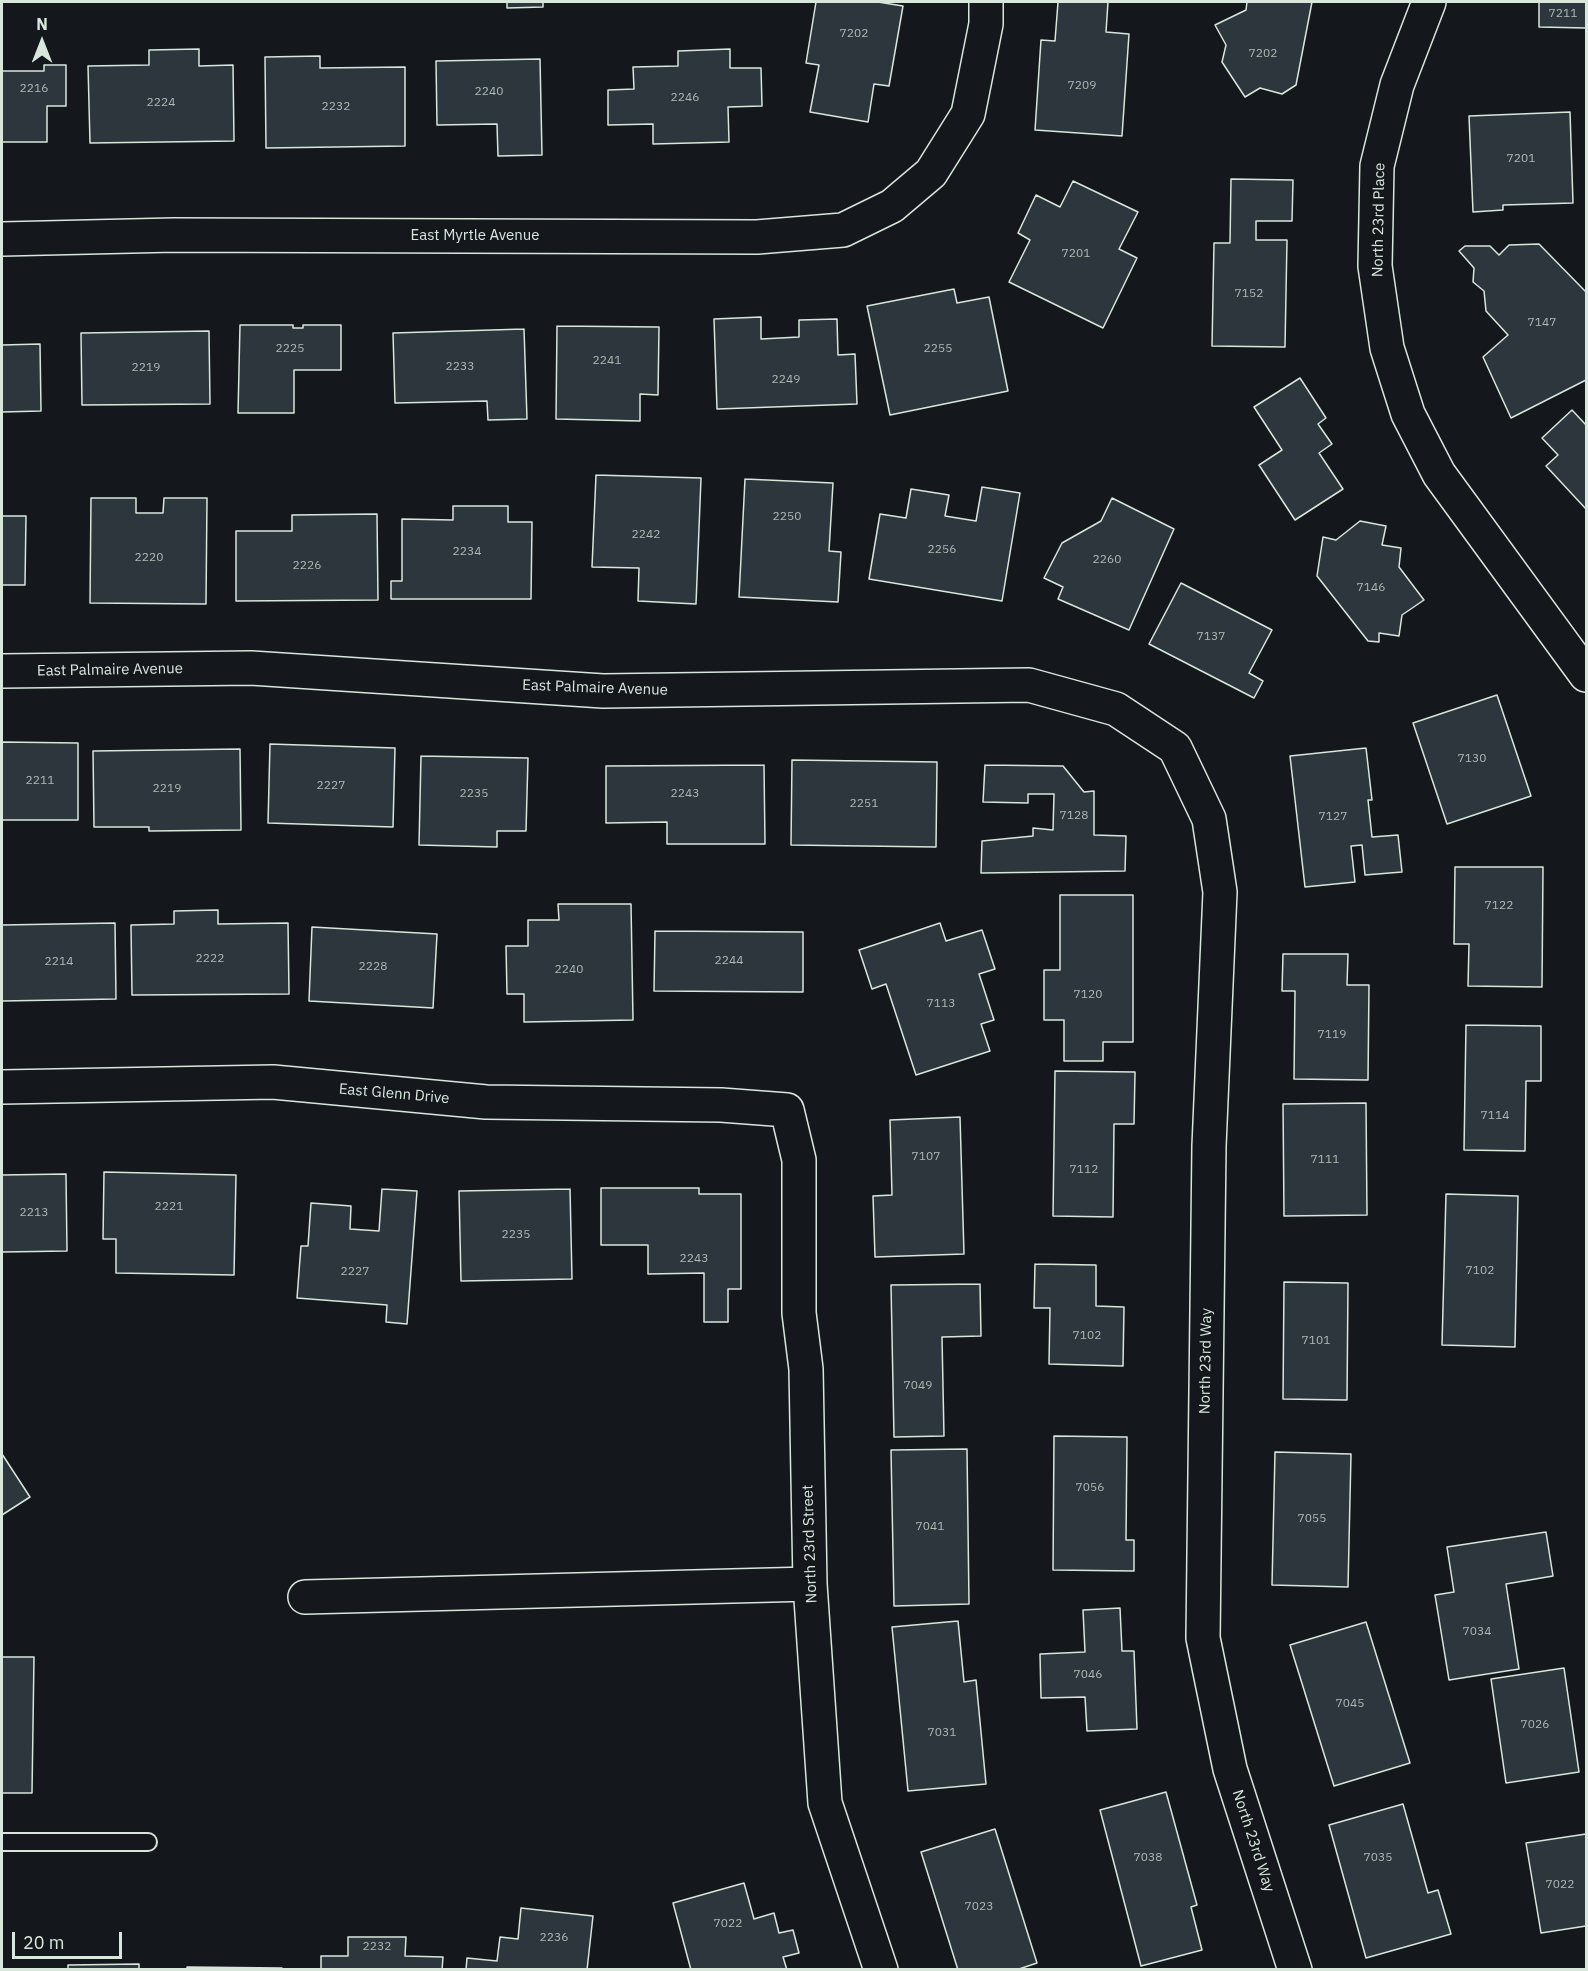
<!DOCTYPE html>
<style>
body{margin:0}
#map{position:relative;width:1588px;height:1971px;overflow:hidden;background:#14181c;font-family:"IBM Plex Sans",sans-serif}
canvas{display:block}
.frame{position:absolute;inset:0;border:3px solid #d8e6dc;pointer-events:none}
.north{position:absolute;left:12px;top:12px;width:60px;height:60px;-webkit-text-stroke:4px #14181c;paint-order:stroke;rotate:0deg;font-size:16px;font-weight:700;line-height:24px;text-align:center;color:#d8e6dc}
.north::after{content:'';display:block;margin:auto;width:21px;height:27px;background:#d8e6dc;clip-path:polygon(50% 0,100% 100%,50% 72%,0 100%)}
.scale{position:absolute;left:12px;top:1932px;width:110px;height:27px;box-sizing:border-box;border:3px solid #d8e6dc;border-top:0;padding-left:8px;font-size:18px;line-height:21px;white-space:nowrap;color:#d8e6dc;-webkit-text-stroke:4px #14181c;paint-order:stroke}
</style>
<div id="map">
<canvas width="1588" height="1971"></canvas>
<div class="frame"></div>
<div class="north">N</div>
<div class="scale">20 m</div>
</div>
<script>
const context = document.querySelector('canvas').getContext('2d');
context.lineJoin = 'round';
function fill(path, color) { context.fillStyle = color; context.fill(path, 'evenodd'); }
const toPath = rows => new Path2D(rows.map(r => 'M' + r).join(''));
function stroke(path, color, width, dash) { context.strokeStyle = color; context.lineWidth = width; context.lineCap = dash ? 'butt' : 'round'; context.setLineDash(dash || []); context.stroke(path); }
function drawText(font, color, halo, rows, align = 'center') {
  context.font = font + ' "IBM Plex Sans",sans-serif'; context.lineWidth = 4.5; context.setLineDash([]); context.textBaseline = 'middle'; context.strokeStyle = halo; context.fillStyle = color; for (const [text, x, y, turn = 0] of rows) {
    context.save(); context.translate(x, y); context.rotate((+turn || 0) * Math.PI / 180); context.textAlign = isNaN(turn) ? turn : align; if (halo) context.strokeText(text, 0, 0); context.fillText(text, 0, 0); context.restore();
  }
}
const building = toPath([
 [507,2,543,2,543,7,507,8,507,2],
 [816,2,878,2,903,6,889,86,874,84,868,122,810,112,819,65,806,63,816,2],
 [1058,2,1108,2,1106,32,1129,34,1122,136,1035,130,1041,40,1055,41,1058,2],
 [1247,2,1312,2,1296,85,1282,94,1260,88,1245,97,1222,62,1226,45,1215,25,1246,10,1247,2],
 [1539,2,1586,2,1586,28,1539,27,1539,2],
 [199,49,199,66,233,65,234,141,90,143,88,66,149,65,149,50,199,49],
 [730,49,730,68,761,68,762,106,728,107,729,142,653,144,653,124,608,125,608,90,634,89,633,67,678,66,678,51,730,49],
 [320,56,320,68,405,67,405,146,266,148,265,57,320,56],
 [540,59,542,155,498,156,497,124,437,125,436,61,540,59],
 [44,65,66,65,66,106,47,106,47,142,2,142,2,71,44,71,44,65],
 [1570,112,1573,203,1503,205,1503,210,1473,212,1469,116,1570,112],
 [1231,179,1293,180,1292,221,1256,221,1256,240,1287,240,1285,347,1212,346,1214,243,1230,243,1231,179],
 [1073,181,1138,212,1119,249,1137,258,1103,328,1009,282,1030,240,1018,233,1036,195,1060,207,1073,181],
 [1539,244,1586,292,1586,380,1511,418,1483,357,1508,335,1486,311,1484,291,1473,282,1474,268,1459,251,1465,246,1490,246,1499,255,1509,245,1539,244],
 [954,289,957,303,989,297,1008,391,890,415,867,306,954,289],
 [761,317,761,339,799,337,799,320,837,319,838,355,855,354,857,404,717,409,714,319,761,317],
 [240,325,293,325,293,328,303,328,303,325,341,325,341,370,294,370,294,413,238,413,240,325],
 [557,326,659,327,658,395,640,394,640,421,556,419,557,326],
 [524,329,527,419,488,420,487,401,395,403,393,333,524,329],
 [209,331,210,404,82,405,81,333,209,331],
 [40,344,41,411,2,412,2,345,40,344],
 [1300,378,1326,418,1318,424,1332,444,1319,453,1343,489,1295,520,1259,465,1282,450,1254,407,1300,378],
 [1572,410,1586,425,1586,509,1546,466,1558,455,1542,438,1572,410],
 [596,475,701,478,696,604,638,601,639,568,592,567,596,475],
 [745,479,833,483,829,551,841,552,838,602,739,597,745,479],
 [982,487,1020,493,1002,601,869,579,880,514,906,518,911,489,949,495,945,516,976,521,982,487],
 [91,498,136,498,136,513,163,513,164,498,207,498,206,604,90,603,91,498],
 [1112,498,1174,529,1129,630,1058,599,1063,587,1044,578,1062,543,1101,521,1112,498],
 [453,506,508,506,508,522,532,522,531,599,391,599,391,581,402,581,402,519,453,520,453,506],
 [377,514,378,600,236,601,236,531,292,531,292,515,377,514],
 [2,516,26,516,25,585,2,585,2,516],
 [1360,521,1386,526,1382,545,1401,548,1399,567,1424,600,1402,615,1399,636,1379,633,1379,642,1368,641,1317,576,1323,537,1336,540,1360,521],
 [1181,583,1272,630,1249,673,1263,681,1254,698,1149,644,1181,583],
 [1497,695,1531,796,1447,824,1413,723,1497,695],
 [2,742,78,743,78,820,2,820,2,742],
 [270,744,395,748,393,827,268,823,270,744],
 [1366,748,1372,800,1368,800,1372,837,1398,835,1402,872,1365,875,1362,845,1351,846,1355,882,1305,887,1290,756,1366,748],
 [240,749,241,830,149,831,149,827,94,827,93,751,240,749],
 [421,756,528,758,526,831,497,831,497,847,419,845,421,756],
 [792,760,937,762,936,847,791,845,792,760],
 [764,765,765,844,667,844,667,822,606,823,606,766,764,765],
 [985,765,1063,766,1084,792,1094,791,1094,835,1126,836,1125,871,981,873,982,841,1033,836,1033,828,1053,830,1054,794,1028,794,1028,803,983,802,985,765],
 [1455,867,1543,867,1542,987,1468,986,1469,944,1454,944,1455,867],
 [1060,895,1133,895,1133,1042,1103,1042,1103,1061,1064,1061,1064,1020,1044,1020,1044,970,1060,970,1060,895],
 [558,904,631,904,633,1020,524,1022,524,994,507,994,506,946,528,946,528,920,559,920,558,904],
 [218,910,218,924,288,923,289,994,132,995,131,925,174,924,174,911,218,910],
 [115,923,116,999,2,1001,2,925,115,923],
 [940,923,946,941,982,930,995,969,979,974,994,1020,981,1024,990,1051,916,1075,886,984,872,989,859,950,940,923],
 [312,927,437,934,433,1008,309,1001,312,927],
 [655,931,803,932,803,992,654,991,655,931],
 [1283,954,1348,954,1347,985,1369,985,1368,1080,1294,1079,1295,991,1282,991,1283,954],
 [1466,1025,1541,1026,1541,1081,1526,1081,1525,1151,1464,1150,1466,1025],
 [1055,1071,1135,1072,1134,1124,1114,1124,1113,1217,1053,1216,1055,1071],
 [1366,1103,1367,1215,1284,1216,1283,1104,1366,1103],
 [960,1117,964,1254,875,1257,873,1196,892,1195,890,1120,960,1117],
 [104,1172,236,1175,234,1275,116,1273,116,1239,103,1239,104,1172],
 [66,1174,67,1251,2,1252,2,1175,66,1174],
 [601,1188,699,1188,699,1194,741,1194,741,1289,728,1289,728,1322,704,1322,704,1273,648,1274,648,1245,601,1245,601,1188],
 [382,1189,417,1191,407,1324,386,1322,387,1305,297,1298,301,1246,308,1246,311,1203,351,1206,350,1229,379,1231,382,1189],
 [570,1189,572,1279,461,1281,459,1191,570,1189],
 [1446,1194,1518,1196,1515,1347,1442,1345,1446,1194],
 [1035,1264,1096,1265,1096,1306,1124,1307,1123,1366,1049,1364,1050,1308,1034,1308,1035,1264],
 [1284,1282,1348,1283,1347,1400,1283,1399,1284,1282],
 [980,1284,981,1336,942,1337,944,1436,894,1437,891,1285,980,1284],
 [1054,1436,1127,1437,1126,1540,1134,1540,1134,1571,1053,1570,1054,1436],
 [967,1449,969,1604,894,1606,891,1450,967,1449],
 [1275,1452,1351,1454,1348,1587,1272,1585,1275,1452],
 [2,1454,30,1497,2,1515,2,1454],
 [1546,1532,1553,1576,1506,1584,1519,1669,1449,1680,1435,1595,1454,1592,1447,1547,1546,1532],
 [1120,1608,1122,1651,1134,1651,1137,1729,1087,1731,1085,1697,1041,1698,1040,1654,1085,1652,1083,1610,1120,1608],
 [958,1621,964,1682,976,1680,986,1784,908,1791,892,1627,958,1621],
 [1366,1622,1410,1763,1334,1786,1290,1645,1366,1622],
 [2,1657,34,1657,32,1793,2,1793,2,1657],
 [1564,1668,1579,1772,1506,1783,1491,1679,1564,1668],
 [1166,1792,1197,1905,1191,1907,1202,1950,1141,1966,1100,1810,1166,1792],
 [1403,1804,1428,1893,1438,1890,1451,1934,1366,1958,1329,1825,1403,1804],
 [995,1829,1037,1963,1016,1970,958,1970,921,1852,995,1829],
 [1586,1834,1586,1926,1541,1933,1526,1843,1586,1834],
 [744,1883,754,1919,774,1913,779,1933,793,1930,799,1953,783,1957,787,1970,691,1970,673,1903,744,1883],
 [521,1908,593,1916,587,1970,466,1970,467,1958,497,1961,500,1937,518,1939,521,1908],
 [348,1937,406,1937,405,1956,443,1957,442,1970,321,1970,321,1956,348,1956,348,1937],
 [139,1964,139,1970,68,1970,68,1965,139,1964],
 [187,1967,282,1968,282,1970,187,1970,187,1967]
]);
fill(building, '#2c363c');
stroke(building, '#d8e6dc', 1.5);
const service = toPath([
 [2,1842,148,1842]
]);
const minor = toPath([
 [1429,2,1397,85,1377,166,1375,266,1387,348,1408,414,1439,474,1586,675],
 [2,239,174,235,757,237,843,230,892,206,931,173,968,114,986,24,986,2],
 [2,671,251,668,603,691,1029,685,1116,709,1175,748,1209,819,1220,892,1209,1146,1203,1638,1230,1769,1295,1970],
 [2,1087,273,1082,486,1102,721,1105,787,1110,799,1160,799,1313,806,1369,810,1584,825,1803,881,1970],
 [305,1597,810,1584]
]);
stroke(service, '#d8e6dc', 20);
stroke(minor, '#d8e6dc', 36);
stroke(service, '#14181c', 16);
stroke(minor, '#14181c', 33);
drawText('12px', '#adbab4', null, [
 ["7211",1563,14],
 ["7202",854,34],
 ["7202",1263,54],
 ["7209",1082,86],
 ["2216",34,89],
 ["2240",489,92],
 ["2246",685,98],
 ["2224",161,103],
 ["2232",336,107],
 ["7201",1521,159],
 ["7201",1076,254],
 ["7152",1249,294],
 ["7147",1542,323],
 ["2225",290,349],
 ["2255",938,349],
 ["2241",607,361],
 ["2233",460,367],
 ["2219",146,368],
 ["2249",786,380],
 ["2250",787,517],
 ["2242",646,535],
 ["2256",942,550],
 ["2234",467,552],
 ["2220",149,558],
 ["2260",1107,560],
 ["2226",307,566],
 ["7146",1371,588],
 ["7137",1211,637],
 ["7130",1472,759],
 ["2211",40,781],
 ["2227",331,786],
 ["2219",167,789],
 ["2235",474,794],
 ["2243",685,794],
 ["2251",864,804],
 ["7128",1074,816],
 ["7127",1333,817],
 ["7122",1499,906],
 ["2222",210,959],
 ["2244",729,961],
 ["2214",59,962],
 ["2228",373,967],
 ["2240",569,970],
 ["7120",1088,995],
 ["7113",941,1004],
 ["7119",1332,1035],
 ["7114",1495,1116],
 ["7107",926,1157],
 ["7111",1325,1160],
 ["7112",1084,1170],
 ["2221",169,1207],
 ["2213",34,1213],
 ["2235",516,1235],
 ["2243",694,1259],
 ["7102",1480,1271],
 ["2227",355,1272],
 ["7102",1087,1336],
 ["7101",1316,1341],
 ["7049",918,1386],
 ["7056",1090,1488],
 ["7055",1312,1519],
 ["7041",930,1527],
 ["7034",1477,1632],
 ["7046",1088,1675],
 ["7045",1350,1704],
 ["7026",1535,1725],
 ["7031",942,1733],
 ["7038",1148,1858],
 ["7035",1378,1858],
 ["7022",1560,1885],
 ["7023",979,1907],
 ["7022",728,1924],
 ["2236",554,1938],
 ["2232",377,1947]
]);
drawText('15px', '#d8e6dc', '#14181c', [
 ["North 23rd Place",1379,220,-89],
 ["East Myrtle Avenue",475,236],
 ["East Palmaire Avenue",110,670,-1],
 ["East Palmaire Avenue",595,688,2],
 ["East Glenn Drive",394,1094,5],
 ["North 23rd Way",1206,1361,-89],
 ["North 23rd Street",810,1544,-92],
 ["North 23rd Way",1253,1841,72]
]);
</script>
